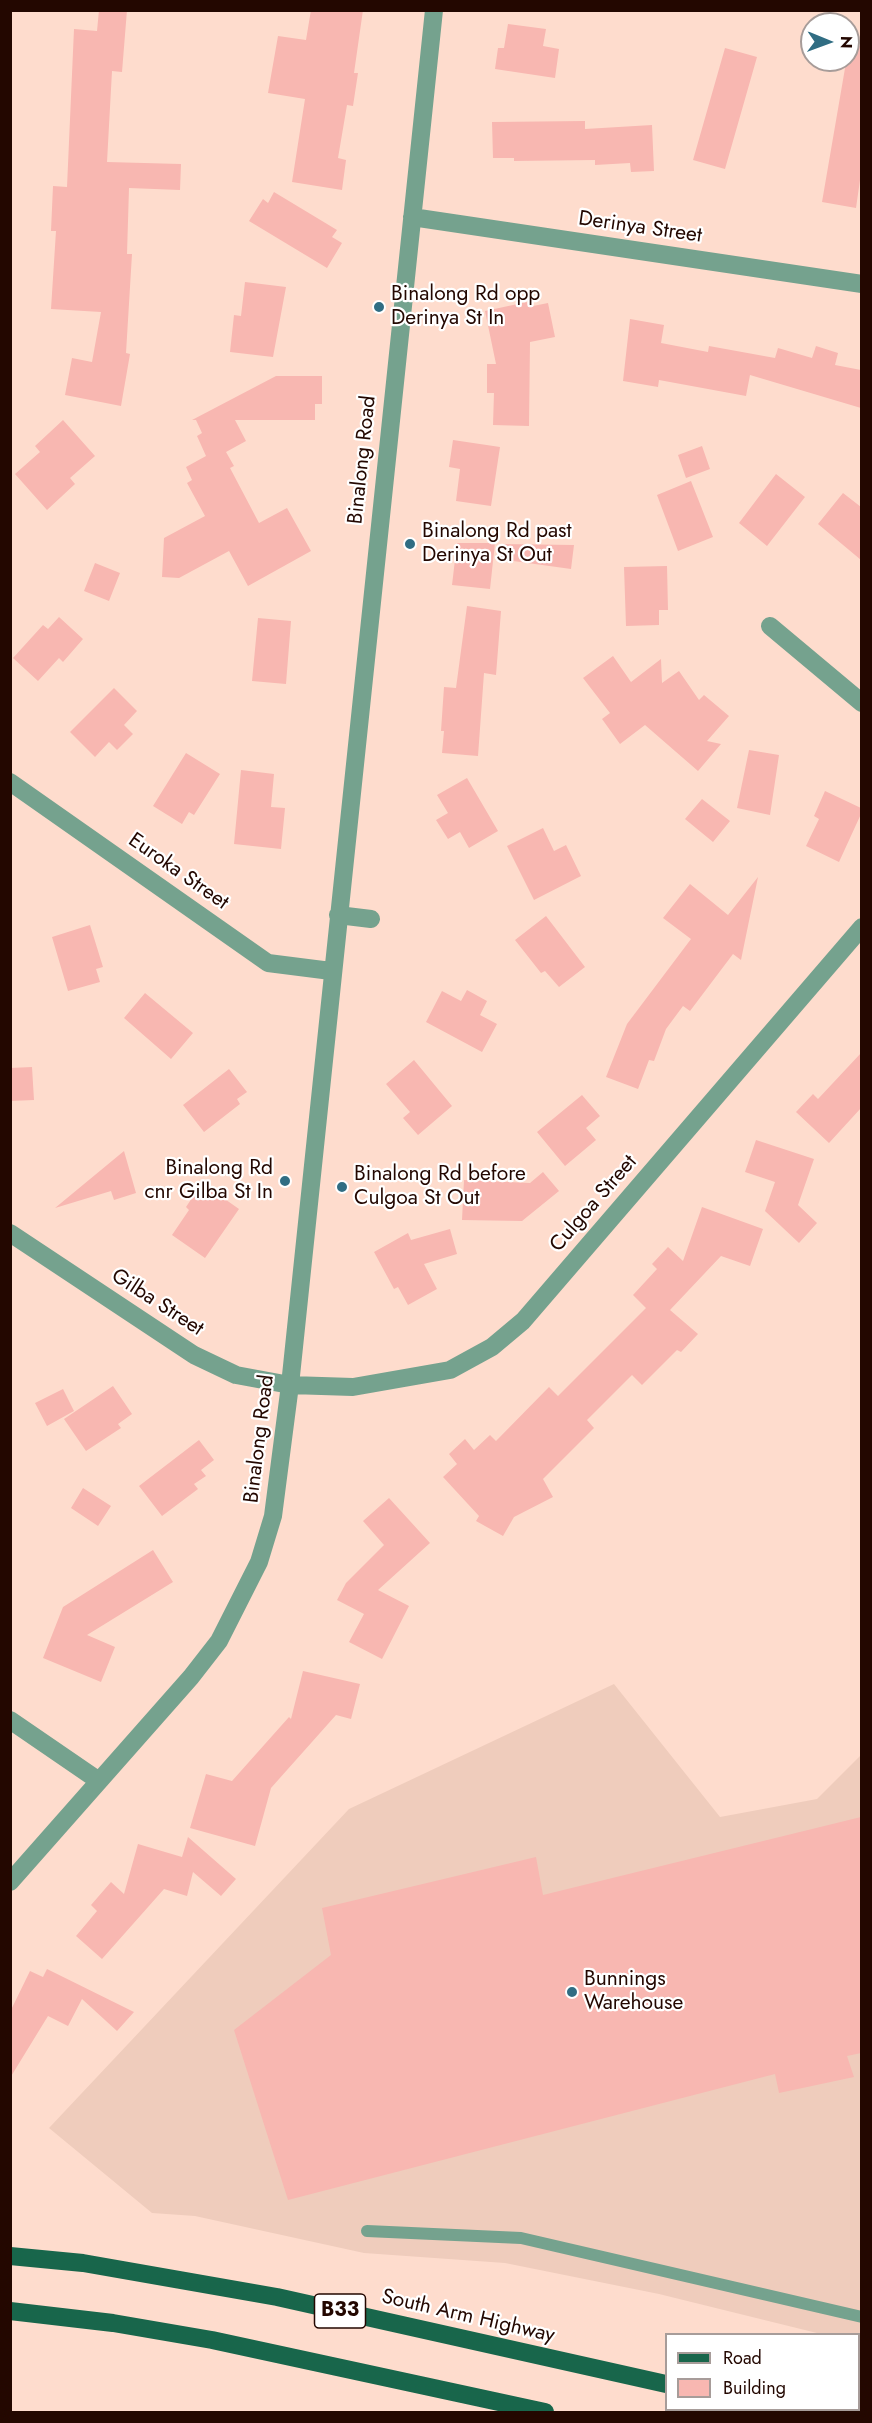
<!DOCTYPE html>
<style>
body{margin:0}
#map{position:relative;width:872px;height:2423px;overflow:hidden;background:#fedccd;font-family:Jost,sans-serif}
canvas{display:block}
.frame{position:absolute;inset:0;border:12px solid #230700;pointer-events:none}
.legend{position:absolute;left:665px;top:2333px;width:195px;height:78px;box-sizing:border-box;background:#fff;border:2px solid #a79c99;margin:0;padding:8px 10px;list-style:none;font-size:18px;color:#230700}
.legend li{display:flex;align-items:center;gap:12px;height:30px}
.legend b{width:30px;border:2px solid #a79c99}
.north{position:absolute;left:800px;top:12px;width:60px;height:60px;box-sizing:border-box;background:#fff;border:2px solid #a79c99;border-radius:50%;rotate:91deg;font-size:16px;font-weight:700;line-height:24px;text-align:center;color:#230700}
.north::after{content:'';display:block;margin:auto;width:21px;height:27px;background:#306d83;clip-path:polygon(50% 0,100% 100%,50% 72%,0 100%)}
</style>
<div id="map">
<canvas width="872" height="2423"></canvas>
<div class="frame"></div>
<ul class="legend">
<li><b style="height:8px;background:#18664b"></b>Road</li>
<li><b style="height:16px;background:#f8b7b1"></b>Building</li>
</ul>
<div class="north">N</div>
</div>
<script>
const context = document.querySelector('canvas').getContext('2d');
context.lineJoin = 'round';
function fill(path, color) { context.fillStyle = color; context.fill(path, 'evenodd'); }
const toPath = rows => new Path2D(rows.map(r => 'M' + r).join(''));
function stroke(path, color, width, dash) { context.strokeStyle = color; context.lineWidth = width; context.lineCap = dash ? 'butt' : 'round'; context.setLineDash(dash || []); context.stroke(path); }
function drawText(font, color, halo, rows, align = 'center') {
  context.font = font + ' Jost,sans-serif'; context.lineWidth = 4.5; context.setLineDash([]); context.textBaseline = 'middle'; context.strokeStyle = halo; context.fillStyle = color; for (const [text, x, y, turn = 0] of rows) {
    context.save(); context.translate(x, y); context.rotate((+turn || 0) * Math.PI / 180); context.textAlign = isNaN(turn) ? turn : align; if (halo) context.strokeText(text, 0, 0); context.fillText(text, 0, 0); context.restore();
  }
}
fill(toPath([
 [614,1684,720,1817,817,1799,861,1755,861,2344,859,2344,858,2334,821,2334,659,2294,505,2263,364,2253,195,2216,152,2213,49,2128,349,1809]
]), '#efccbc');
fill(toPath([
 [99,10,127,10,122,72,112,71,107,162,181,164,180,190,129,188,127,254,132,254,126,353,130,354,121,406,65,395,72,358,92,362,101,312,51,309,56,231,51,231,53,186,67,187,74,29,97,31],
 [311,10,363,10,354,73,358,73,353,106,347,105,338,158,346,160,342,190,292,182,305,99,268,93,278,36,306,40],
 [508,24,546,29,543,46,559,49,555,78,495,69,498,48,504,48],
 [849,45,861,46,861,173,856,208,822,202],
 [725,48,757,57,725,169,693,160],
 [585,121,585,129,652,125,654,171,631,172,630,163,595,165,595,160,514,161,514,158,493,158,492,122],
 [274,192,337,230,332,237,342,243,327,268,249,221,263,199,268,203],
 [245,282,286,287,273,357,230,352,234,315,241,316],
 [527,302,528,307,548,303,555,337,530,342,529,426,493,425,494,393,487,393,487,364,496,364,485,311],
 [630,319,664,325,661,343,708,352,709,346,775,358,778,348,812,358,816,346,838,353,835,365,861,370,861,408,750,375,746,396,659,380,658,387,623,381],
 [276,376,322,376,322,404,315,404,315,420,235,420,246,441,226,452,234,466,230,468,259,523,287,508,311,551,248,586,229,551,179,578,162,577,164,538,205,516,187,483,192,480,186,467,206,456,197,436,202,433,196,420,192,420],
 [63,420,95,456,70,478,75,484,47,510,15,474,40,452,35,446],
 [453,440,500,447,491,506,456,501,460,469,449,467],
 [702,446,710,469,686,478,678,455],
 [776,474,805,497,767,546,739,523],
 [691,481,713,537,678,551,657,495],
 [843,493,861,507,861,560,818,524],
 [457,543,495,543,490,589,452,585],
 [500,544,574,545,571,569,499,559],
 [95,563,120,573,109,601,84,591],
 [667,566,668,610,659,610,659,625,626,626,624,567],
 [467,606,501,611,496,675,484,673,478,756,442,753,444,731,441,731,444,687,456,688],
 [59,617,83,639,63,662,59,658,38,681,13,658,43,625,48,629],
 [258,618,291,621,286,684,252,681],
 [613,656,631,682,661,659,662,683,679,671,699,700,704,695,729,716,707,741,721,744,698,771,645,725,620,744,602,719,610,713,583,678],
 [114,688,137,711,124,725,133,734,117,750,109,742,95,757,70,732],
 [749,750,779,755,770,815,737,808],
 [186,753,220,774,194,815,189,812,182,824,153,806],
 [241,770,274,774,271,807,285,808,281,849,234,844],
 [467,778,498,831,469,848,460,832,448,839,436,820,448,813,437,795],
 [825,791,861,808,861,814,839,862,806,846,819,819,814,816],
 [702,799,730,821,713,842,685,819],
 [543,828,554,851,566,845,581,876,534,900,507,846],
 [758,877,741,960,733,954,690,1011,683,1006,666,1029,654,1061,649,1060,638,1089,606,1077,627,1024,691,939,663,918,690,884,728,915],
 [546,916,585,967,559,987,545,971,541,973,515,940],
 [90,925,103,967,96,969,100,982,68,991,52,937],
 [467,990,487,1001,480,1015,497,1024,482,1052,426,1022,442,991,461,1001],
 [145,993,193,1033,171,1059,124,1018],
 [861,1053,861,1108,829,1143,796,1112,813,1094,818,1099],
 [414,1060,452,1106,418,1135,403,1118,410,1112,386,1084],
 [32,1067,34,1100,10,1101,10,1068],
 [229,1069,247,1092,237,1099,240,1104,204,1132,183,1105],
 [582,1095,600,1116,586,1128,596,1140,565,1166,537,1132],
 [756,1140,814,1159,798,1205,817,1223,799,1243,765,1211,775,1182,745,1172],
 [124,1151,136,1193,114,1200,111,1191,55,1208],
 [543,1172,559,1191,522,1221,462,1220,464,1180,530,1183],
 [202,1183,239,1209,205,1258,172,1235,189,1210,186,1207],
 [702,1207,763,1229,750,1266,721,1256,670,1310,698,1334,681,1352,677,1350,642,1385,632,1375,587,1420,594,1428,543,1479,553,1497,514,1517,503,1536,476,1521,479,1516,443,1477,457,1464,449,1454,465,1439,474,1450,490,1435,496,1441,549,1387,558,1396,646,1308,633,1295,657,1269,652,1264,668,1247,683,1261],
 [450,1229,457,1254,424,1264,437,1289,408,1305,398,1287,394,1289,374,1252,408,1233,411,1240],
 [113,1386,132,1414,118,1424,121,1428,86,1451,64,1419],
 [63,1389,74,1411,47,1426,35,1403],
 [199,1440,214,1460,201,1470,206,1476,194,1484,198,1489,162,1516,139,1486],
 [83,1488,111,1506,98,1526,71,1508],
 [389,1498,430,1543,378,1590,409,1606,382,1659,349,1642,364,1614,337,1600,346,1583,384,1545,363,1521],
 [153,1550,173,1582,87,1635,115,1647,101,1682,43,1658,63,1607],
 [303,1671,360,1684,351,1719,336,1715,271,1788,255,1846,190,1828,206,1774,232,1781,289,1717,291,1719],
 [861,1817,861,2053,847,2056,854,2077,779,2093,775,2074,288,2200,234,2030,331,1955,322,1908,536,1857,543,1895],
 [188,1837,236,1879,221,1896,193,1872,187,1896,164,1889,102,1959,76,1936,97,1911,91,1905,111,1882,124,1894,138,1844,182,1857],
 [47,1969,134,2012,117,2031,82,1999,68,2026,48,2016,10,2078,10,2012,30,1971,43,1977]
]), '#f8b7b1');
stroke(toPath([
 [367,2231,521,2238,862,2317]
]), '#75a28e', 12);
stroke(toPath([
 [412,217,862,284],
 [770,626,862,703],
 [10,782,268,963,331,971],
 [338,915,371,919],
 [10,1233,194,1355,236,1375,290,1385,353,1387,450,1370,492,1347,523,1321,862,927],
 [10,1720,99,1781],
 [10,1882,191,1677,219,1641,259,1562,273,1516,290,1385,434,10]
]), '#75a28e', 18);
stroke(toPath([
 [10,2256,83,2263,277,2297,666,2384],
 [10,2311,113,2323,212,2340,545,2412],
 [779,2410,792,2412]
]), '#18664b', 18);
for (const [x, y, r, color] of [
 [379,307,6,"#306d83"],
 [410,544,6,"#306d83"],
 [285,1181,6,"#306d83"],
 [342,1187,6,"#306d83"],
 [572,1992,6,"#306d83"]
]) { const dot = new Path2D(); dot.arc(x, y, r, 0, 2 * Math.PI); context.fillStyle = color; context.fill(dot); stroke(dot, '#fff', 2); }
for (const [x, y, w] of [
 [340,2311,51]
]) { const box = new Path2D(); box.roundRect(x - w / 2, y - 17, w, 34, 4.5); context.fillStyle = '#fff'; context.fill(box); stroke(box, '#230700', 1.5); }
drawText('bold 20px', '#230700', null, [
 ["B33",340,2311]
]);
drawText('21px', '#230700', '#fff', [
 ["Derinya Street",640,228,8],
 ["Binalong Road",363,460,-84],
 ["Euroka Street",178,872,35],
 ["Culgoa Street",594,1204,-49],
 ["Gilba Street",157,1303,33],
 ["Binalong Road",260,1439,-83],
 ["South Arm Highway",468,2317,13]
]);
drawText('21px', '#230700', '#fff', [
 ["Binalong Rd opp",391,295],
 ["Derinya St In",391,319],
 ["Binalong Rd past",422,532],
 ["Derinya St Out",422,556],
 ["Binalong Rd",273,1169,"right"],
 ["cnr Gilba St In",273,1193,"right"],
 ["Binalong Rd before",354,1175],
 ["Culgoa St Out",354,1199],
 ["Bunnings",584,1980],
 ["Warehouse",584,2004]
], 'left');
</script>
